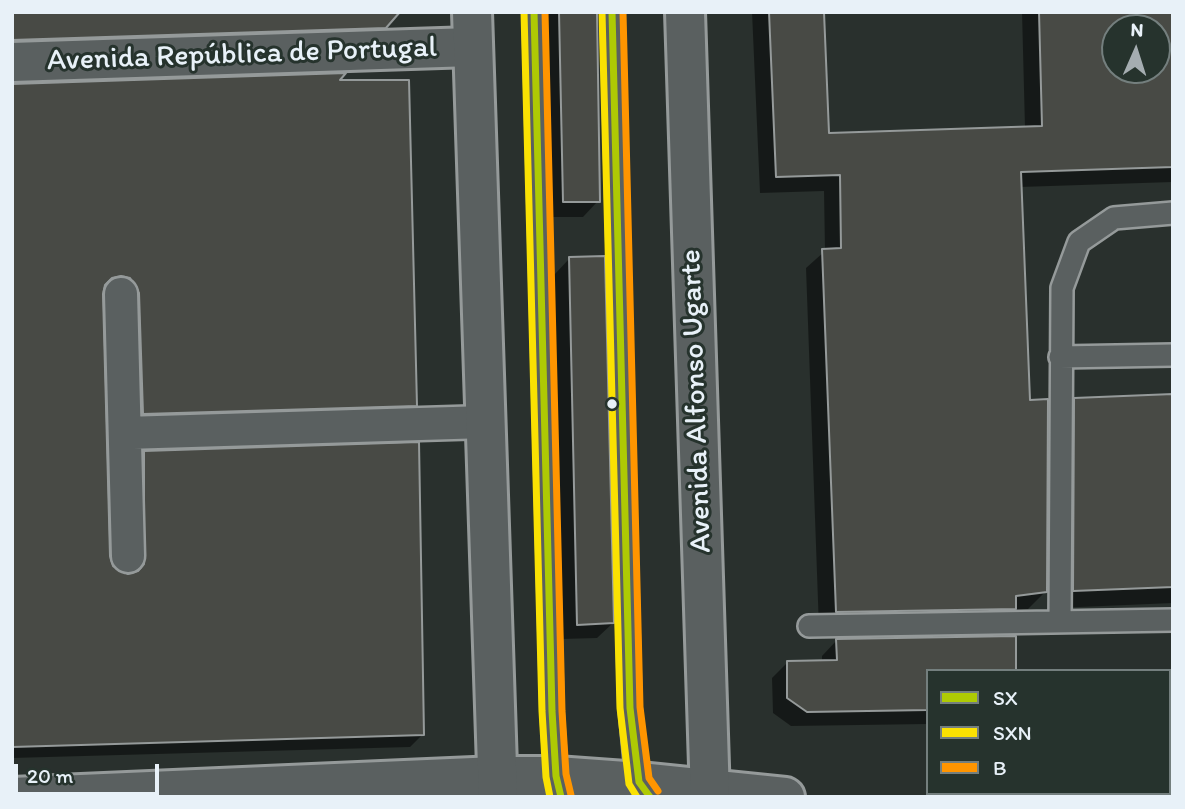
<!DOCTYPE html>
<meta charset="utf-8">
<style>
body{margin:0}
#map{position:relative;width:1185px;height:809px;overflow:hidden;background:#29302d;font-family:Itim,sans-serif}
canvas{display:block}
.frame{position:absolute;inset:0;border:14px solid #e8f1f8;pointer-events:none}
.legend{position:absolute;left:926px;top:669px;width:245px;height:126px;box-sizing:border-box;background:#26332d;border:2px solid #747f7e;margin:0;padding:9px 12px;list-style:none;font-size:21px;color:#e8f1f8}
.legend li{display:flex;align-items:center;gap:14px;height:35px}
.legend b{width:35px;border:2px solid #747f7e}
.north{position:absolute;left:1101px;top:14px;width:70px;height:70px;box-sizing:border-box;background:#26332d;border:2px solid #747f7e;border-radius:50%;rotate:3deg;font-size:19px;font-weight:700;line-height:28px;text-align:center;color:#e8f1f8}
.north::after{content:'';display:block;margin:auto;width:24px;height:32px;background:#a5adb1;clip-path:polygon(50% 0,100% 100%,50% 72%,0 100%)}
.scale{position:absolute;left:14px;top:764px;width:145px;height:32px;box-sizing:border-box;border:4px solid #e8f1f8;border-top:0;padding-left:9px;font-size:21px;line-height:24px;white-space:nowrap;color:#e8f1f8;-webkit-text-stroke:5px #26332d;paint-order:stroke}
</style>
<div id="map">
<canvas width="1185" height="809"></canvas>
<div class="frame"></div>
<ul class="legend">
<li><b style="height:9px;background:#aeca04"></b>SX</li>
<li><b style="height:9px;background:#fae102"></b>SXN</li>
<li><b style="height:9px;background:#ff9500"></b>B</li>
</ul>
<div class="north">N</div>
<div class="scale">20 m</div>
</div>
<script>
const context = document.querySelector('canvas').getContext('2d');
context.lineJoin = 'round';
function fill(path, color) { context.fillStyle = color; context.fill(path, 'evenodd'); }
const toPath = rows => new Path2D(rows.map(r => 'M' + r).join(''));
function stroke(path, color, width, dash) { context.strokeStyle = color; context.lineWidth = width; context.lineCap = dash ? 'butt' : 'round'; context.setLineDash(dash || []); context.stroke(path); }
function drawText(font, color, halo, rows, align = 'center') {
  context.font = font + ' Itim,sans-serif'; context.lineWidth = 6; context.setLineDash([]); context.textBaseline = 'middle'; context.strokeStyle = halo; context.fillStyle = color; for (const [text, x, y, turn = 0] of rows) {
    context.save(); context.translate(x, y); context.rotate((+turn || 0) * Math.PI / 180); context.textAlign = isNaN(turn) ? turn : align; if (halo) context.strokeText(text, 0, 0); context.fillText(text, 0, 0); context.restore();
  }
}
fill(toPath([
 [12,12,385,27,372,40,12,51],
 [544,12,595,12,598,201,583,217,548,217],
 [752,12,822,12,827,134,1025,128,1022,12,1173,12,1173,182,1020,187,1028,401,1045,592,1028,609,1013,610,997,626,819,629,806,268,825,251,824,191,760,193],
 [1115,28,1157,28,1157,70,1115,70],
 [336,82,416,405,403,417,131,426,118,290,102,289,108,557,111,567,119,574,132,575,135,570,132,465,144,453,423,734,410,747,12,758,12,86],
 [569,259,613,623,597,638,562,639,554,275],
 [1173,395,1173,603,1056,608,1057,417,1075,399],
 [837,640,928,671,928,724,791,726,773,713,772,678,788,662,822,662,822,656]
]), '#0007');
const building = toPath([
 [12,12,400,12,386,28,12,40,12,12],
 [559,12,597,12,600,202,563,202,559,12],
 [769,12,824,12,829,133,1042,126,1039,12,1173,12,1173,167,1021,172,1030,400,1048,399,1047,592,1016,596,1016,609,836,612,822,249,841,248,840,175,776,177,769,12],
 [1115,28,1157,28,1157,70,1115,70,1115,28],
 [346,73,340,80,409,80,417,406,143,414,139,293,130,278,121,276,112,278,105,285,103,294,110,556,113,566,128,574,138,571,144,564,144,451,419,442,424,735,12,747,12,84,346,73],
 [605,256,614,623,577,625,569,257,605,256],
 [1173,394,1173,587,1073,591,1074,398,1173,394],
 [1016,636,1016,671,928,671,928,710,807,712,787,698,787,661,837,660,836,639,1016,636]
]);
fill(building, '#484a45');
stroke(building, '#959a9a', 2);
const service = toPath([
 [534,12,552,711,556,776,561,797],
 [612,12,630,708,635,761,644,788],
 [1060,357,1173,355],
 [1060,621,1062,288,1079,242,1114,218,1173,213],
 [809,626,1173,620]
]);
const pedestrian = toPath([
 [121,294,128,556],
 [125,433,486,422]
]);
const minor = toPath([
 [12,62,472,47],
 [12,797,497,776]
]);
const tertiary = toPath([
 [497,776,556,776,639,782,785,797],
 [1169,790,1173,790],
 [972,797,1075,793]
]);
const primary = toPath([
 [472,12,498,797],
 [685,12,710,797]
]);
stroke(service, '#959a9a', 26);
stroke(pedestrian, '#959a9a', 37);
stroke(minor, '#959a9a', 44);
stroke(tertiary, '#959a9a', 44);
stroke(primary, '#959a9a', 44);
stroke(service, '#5a6060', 21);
stroke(pedestrian, '#5a6060', 32);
stroke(minor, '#5a6060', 38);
stroke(tertiary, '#5a6060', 38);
stroke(primary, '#5a6060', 38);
stroke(toPath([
 [534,12,552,711,556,776,561,797],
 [612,12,630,708,639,782,650,797]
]), '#aeca04', 7);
stroke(toPath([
 [524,12,542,711,546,777,550,797],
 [602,12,620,708,629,784,637,797]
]), '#fae102', 7);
stroke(toPath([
 [545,12,562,711,566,774,571,795],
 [623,12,640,707,649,778,658,791]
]), '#ff9500', 7);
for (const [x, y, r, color] of [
 [612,404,6,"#e8f1f8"]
]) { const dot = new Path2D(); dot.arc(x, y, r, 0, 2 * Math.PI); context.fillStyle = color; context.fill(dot); stroke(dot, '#26332d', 2.5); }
drawText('30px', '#e8f1f8', '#26332d', [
 ["Avenida República de Portugal",242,55,-2],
 ["Avenida Alfonso Ugarte",697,401,-92]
]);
</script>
